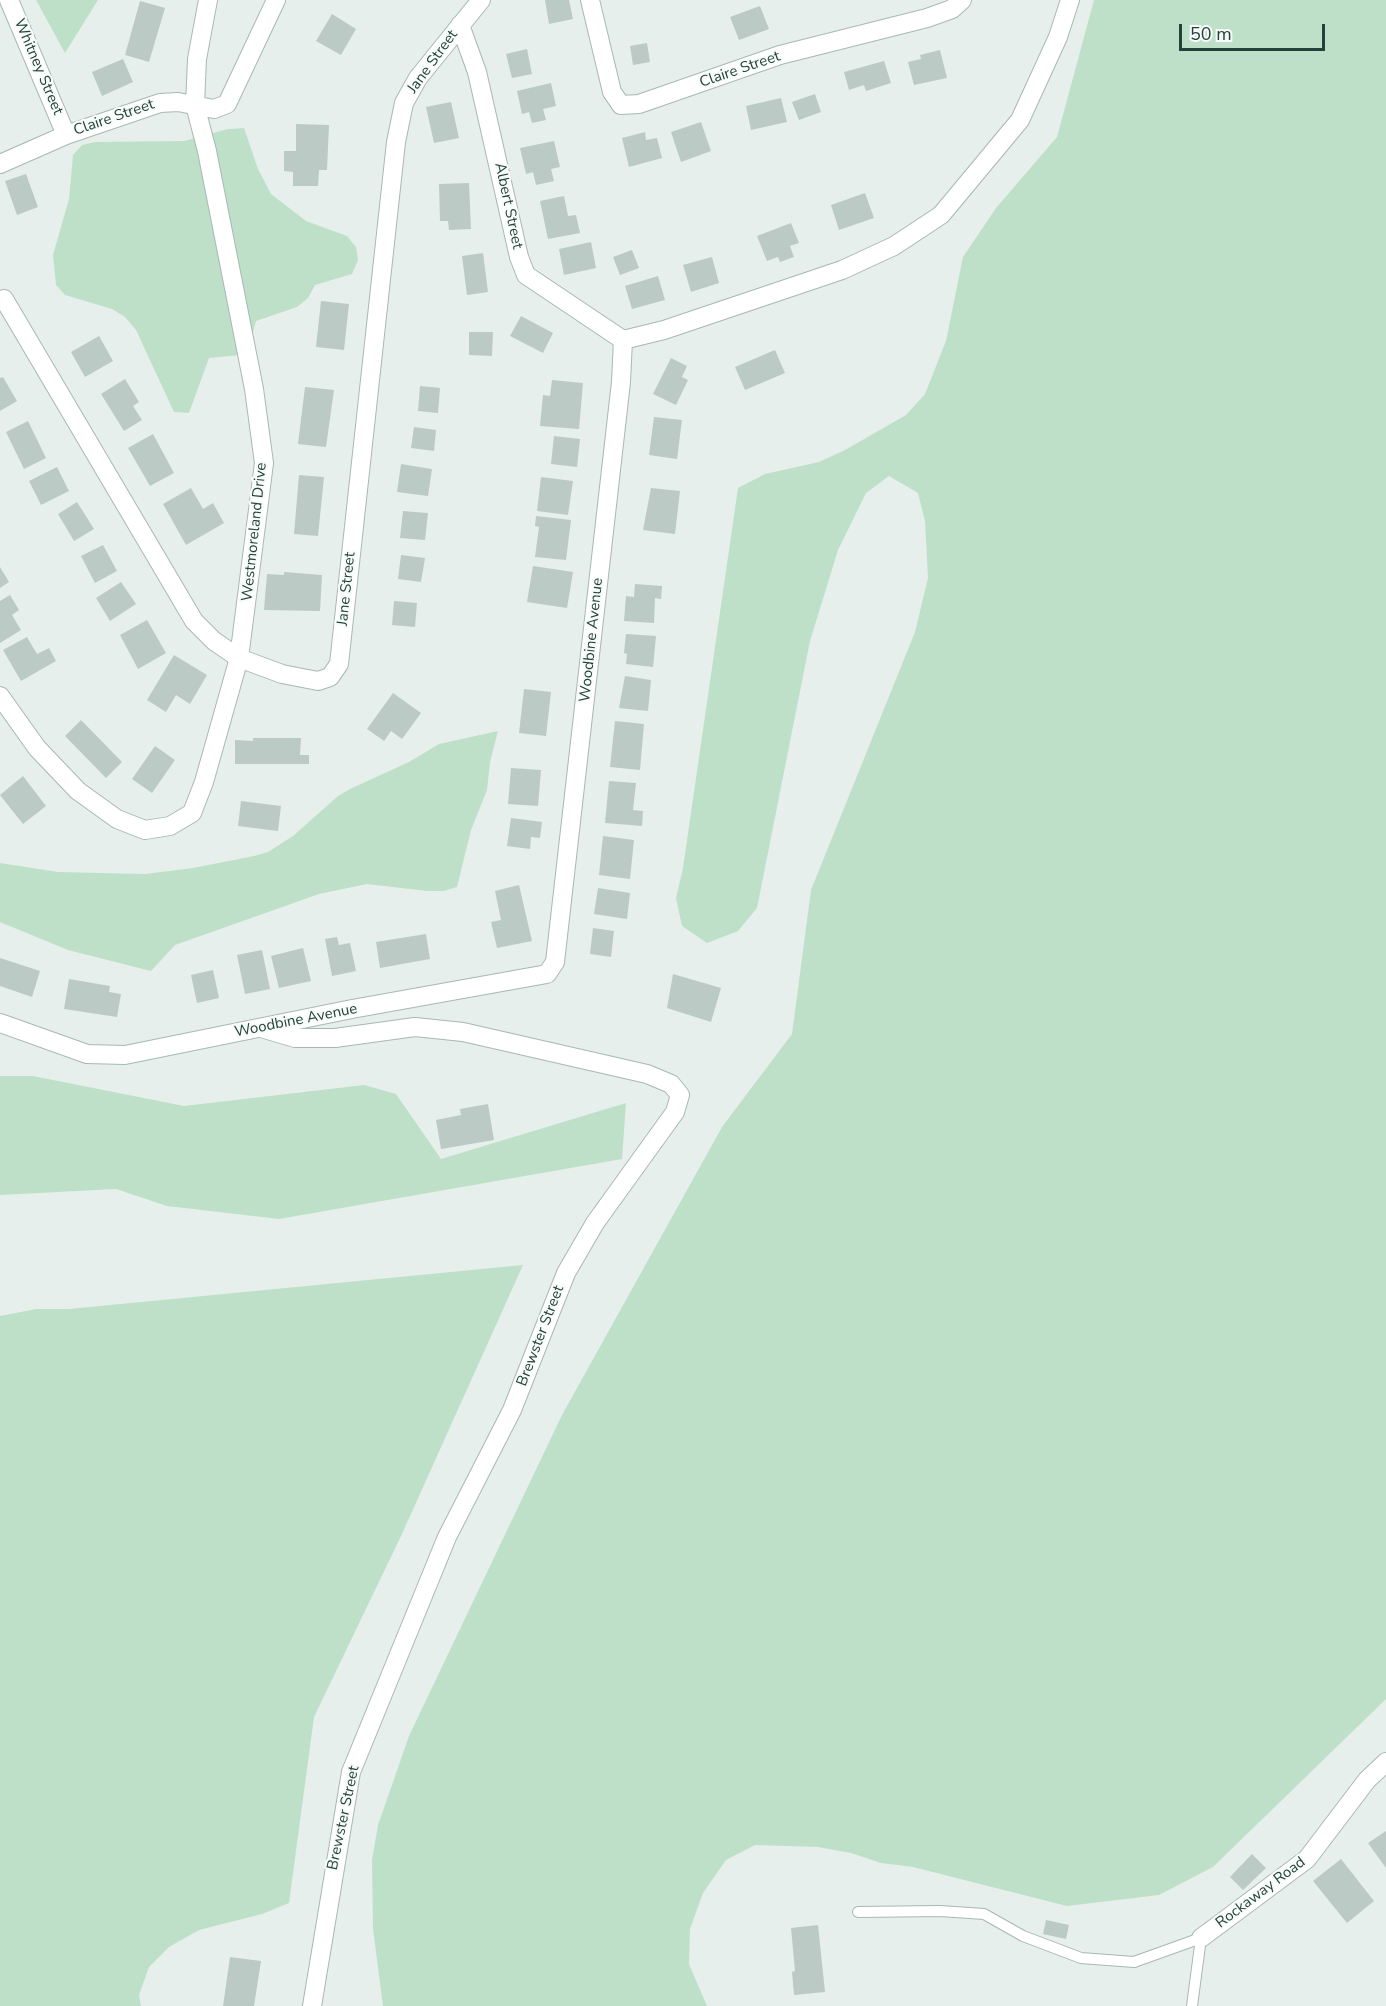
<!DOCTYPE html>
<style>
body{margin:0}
#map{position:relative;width:1386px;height:2006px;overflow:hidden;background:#e6efeb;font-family:"Nunito Sans",sans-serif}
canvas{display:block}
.scale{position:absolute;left:1179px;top:24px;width:146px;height:27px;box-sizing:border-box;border:3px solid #24423a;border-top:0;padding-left:8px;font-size:18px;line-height:21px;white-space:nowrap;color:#24423a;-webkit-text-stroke:4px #f7fbf9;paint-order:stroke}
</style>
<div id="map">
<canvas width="1386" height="2006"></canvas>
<div class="scale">50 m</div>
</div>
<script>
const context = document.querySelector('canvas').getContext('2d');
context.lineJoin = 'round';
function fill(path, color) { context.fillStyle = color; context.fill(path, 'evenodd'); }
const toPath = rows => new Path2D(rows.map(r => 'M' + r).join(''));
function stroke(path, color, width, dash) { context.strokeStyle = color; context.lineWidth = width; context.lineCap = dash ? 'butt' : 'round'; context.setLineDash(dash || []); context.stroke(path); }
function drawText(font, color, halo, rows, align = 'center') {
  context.font = font + ' "Nunito Sans",sans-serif'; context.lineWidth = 4.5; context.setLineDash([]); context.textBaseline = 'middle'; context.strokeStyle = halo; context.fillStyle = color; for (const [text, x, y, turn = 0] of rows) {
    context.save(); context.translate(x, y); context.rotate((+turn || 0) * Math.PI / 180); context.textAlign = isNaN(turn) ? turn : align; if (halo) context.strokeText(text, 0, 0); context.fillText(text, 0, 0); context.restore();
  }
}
fill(toPath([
 [36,0,98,0,65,53],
 [1094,0,1386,0,1386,1699,1213,1867,1159,1895,1067,1906,913,1867,881,1863,851,1853,818,1847,755,1845,726,1860,703,1893,690,1929,689,1964,707,2006,383,2006,373,1929,372,1860,378,1825,409,1736,562,1415,722,1127,792,1034,811,890,915,632,928,578,925,521,918,493,889,476,866,493,838,550,810,641,757,908,738,931,707,943,682,926,676,898,683,868,738,488,765,474,819,462,845,450,906,415,925,394,946,341,963,257,996,208,1057,137],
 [244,128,258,169,271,194,306,221,347,236,356,247,358,260,352,274,315,285,308,298,297,307,256,321,251,340,240,355,209,358,189,413,174,412,136,330,125,317,112,309,65,295,56,285,53,255,69,199,73,155,82,145,95,142,184,141,228,129],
 [498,731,490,762,487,790,471,830,457,887,443,891,427,891,367,884,319,894,175,945,151,971,68,950,0,922,0,863,58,872,145,874,193,868,254,856,268,852,293,836,338,796,350,789,409,762,439,744],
 [0,1076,33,1076,184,1106,364,1085,396,1094,441,1159,626,1103,622,1159,279,1219,167,1206,116,1189,0,1195],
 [523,1265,401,1536,314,1717,289,1903,262,1914,199,1930,169,1947,149,1967,139,1995,141,2006,0,2006,0,1316,36,1309,69,1309]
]), '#bfe0c8');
fill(toPath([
 [545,0,569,0,573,19,549,24],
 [140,1,165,8,149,62,125,55],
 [760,6,769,29,739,40,730,17],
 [332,14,356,29,341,55,316,41],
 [647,43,650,62,633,65,630,46],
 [527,49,532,74,512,78,506,54],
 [940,50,947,78,914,85,908,62,921,59,920,55],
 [123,59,133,82,102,96,92,72],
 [884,61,891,83,866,91,864,85,849,90,844,72],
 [551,83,556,106,543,109,546,120,532,123,529,112,522,114,517,91],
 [815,94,821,112,799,120,792,102],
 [781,98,787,122,751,130,746,106],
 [451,102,459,138,434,143,426,107],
 [701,122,711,151,681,162,671,132],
 [296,124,329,125,327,170,319,170,318,186,293,186,293,172,284,171,284,151,296,151],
 [645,132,646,140,657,138,662,158,629,167,622,138],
 [554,141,560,167,551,169,554,181,536,185,533,172,526,174,520,148],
 [26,174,38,207,17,215,5,181],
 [469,183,471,229,449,230,448,221,440,221,439,184],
 [865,193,874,218,839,230,831,205],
 [564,196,568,216,576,215,580,233,548,239,540,201],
 [791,223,799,243,790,246,794,257,780,262,778,257,767,261,757,236],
 [591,242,596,268,564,275,559,249],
 [632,250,639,268,620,275,613,257],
 [483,253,488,292,467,295,462,256],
 [712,257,719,283,691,292,683,265],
 [658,276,665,300,632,309,625,286],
 [321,301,349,304,344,350,316,347],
 [521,316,553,333,543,353,510,336],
 [469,332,493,332,492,356,469,355],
 [99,336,113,361,85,377,71,352],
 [775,350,785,373,745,390,735,367],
 [671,358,687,366,682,377,688,380,676,405,653,394],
 [3,377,17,401,0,411,0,378],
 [125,379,139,402,133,406,142,420,124,431,101,394],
 [552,380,583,383,579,429,540,426,543,395,550,396],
 [420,386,440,388,438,413,418,411],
 [305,387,334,390,326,447,298,444],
 [654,417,682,420,677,459,649,455],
 [28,421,46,458,24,469,6,432],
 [414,427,436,430,434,451,411,448],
 [153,434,174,473,150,486,128,448],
 [554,436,580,439,577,467,551,464],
 [401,464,432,469,428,496,397,492],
 [57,467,69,491,41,505,29,481],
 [299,475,324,477,318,536,294,534],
 [541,477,573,481,568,515,537,511],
 [191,488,203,509,213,503,224,523,186,545,163,504],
 [651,488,680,491,675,534,643,530],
 [77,502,94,529,74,541,58,514],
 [403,511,428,513,425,540,400,538],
 [536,516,571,520,566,560,535,557,539,527,535,526],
 [103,545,117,571,95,583,81,556],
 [401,555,425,558,421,582,398,579],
 [533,566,573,572,567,608,527,602],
 [0,567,9,582,0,588],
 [284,572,322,575,320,611,264,610,267,574,284,575],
 [121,582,136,604,110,621,96,598],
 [635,584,662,586,661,599,655,598,654,623,624,621,626,596,634,597],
 [10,595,19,610,12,615,21,630,0,643,0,601],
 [394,601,417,603,415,627,392,625],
 [147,620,166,653,138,669,120,635],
 [626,634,656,636,653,667,626,664,627,654,624,653],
 [27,637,37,654,49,648,56,661,21,681,3,650],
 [174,655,207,675,190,704,176,695,166,712,147,700],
 [625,676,651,680,648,711,619,708],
 [524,689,551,692,546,736,519,733],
 [393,693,421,713,402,739,391,731,384,741,367,729],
 [81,720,122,762,106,778,65,736],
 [615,721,644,724,640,770,610,767],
 [253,738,301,738,300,755,309,755,309,764,235,764,235,740,253,741],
 [155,746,175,760,152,793,132,779],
 [511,768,541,770,538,806,508,804],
 [23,776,46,806,23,824,0,795],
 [609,781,636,783,633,810,643,811,642,826,605,823],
 [241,801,281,806,278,831,238,826],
 [511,818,542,822,540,838,531,837,530,849,507,846],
 [603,836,634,840,630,879,599,875],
 [519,885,532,941,497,948,491,922,501,920,495,891],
 [598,888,630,893,627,919,594,914],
 [593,928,614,931,611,957,590,954],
 [426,934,430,959,380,968,376,942],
 [337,937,339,945,350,943,356,971,332,976,325,939],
 [303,948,311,981,279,988,271,956],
 [262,950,270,989,245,994,237,955],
 [0,958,40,971,32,997,0,986],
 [213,970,219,998,197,1003,191,975],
 [673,974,721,988,711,1022,667,1008],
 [69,979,110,986,109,992,121,994,117,1017,64,1009],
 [488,1104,494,1140,441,1149,436,1120,461,1115,460,1109],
 [1386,1831,1386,1868,1368,1843],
 [1252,1854,1266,1868,1243,1890,1230,1877],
 [1341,1859,1374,1901,1347,1923,1313,1881],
 [1046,1920,1069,1925,1066,1939,1043,1934],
 [818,1925,825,1992,794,1995,792,1972,795,1971,791,1928],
 [230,1957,261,1961,254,2006,223,2006]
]), '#bbcac4');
const service = toPath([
 [858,1912,940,1911,984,1914,1023,1936,1081,1958,1134,1962,1201,1938,1192,2006]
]);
const minor = toPath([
 [9,0,66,135],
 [590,0,612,92,621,105,639,104,780,55,927,18,952,9,962,0],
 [460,25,477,72,519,257,526,275,623,340],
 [0,164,66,135,160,103,178,102,214,109,227,104,276,0],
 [4,299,194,621,214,641,239,658,282,674,318,681,330,677,339,664,396,142,404,103,418,78,481,0],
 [623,340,664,330,842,270,894,246,941,215,1020,120,1058,37,1070,0],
 [0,696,37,748,78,791,117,819,145,830,170,826,192,813,204,782,239,658,264,463,254,389,207,151,195,105,197,59,208,0],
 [0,1023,87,1054,125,1055,352,1009,547,974,555,962,621,382,623,340],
 [261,1028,295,1038,335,1038,415,1027,463,1032,647,1074,671,1084,680,1095,675,1112,595,1223,566,1273,512,1410,447,1537,351,1772,312,2006],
 [1201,1938,1307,1859,1367,1780,1386,1762]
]);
stroke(service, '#a8b8b2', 12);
stroke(minor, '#a8b8b2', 20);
stroke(service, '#fff', 10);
stroke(minor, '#fff', 18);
drawText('15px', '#24423a', '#f7fbf9', [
 ["Jane Street",433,62,-54],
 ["Whitney Street",38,67,67],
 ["Claire Street",740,70,-19],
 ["Claire Street",114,118,-19],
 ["Albert Street",508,206,78],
 ["Westmoreland Drive",255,532,-84],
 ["Jane Street",347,589,-84],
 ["Woodbine Avenue",592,640,-84],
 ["Woodbine Avenue",296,1021,-11],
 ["Brewster Street",541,1336,-69],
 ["Brewster Street",344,1818,-78],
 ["Rockaway Road",1261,1893,-37]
]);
</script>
